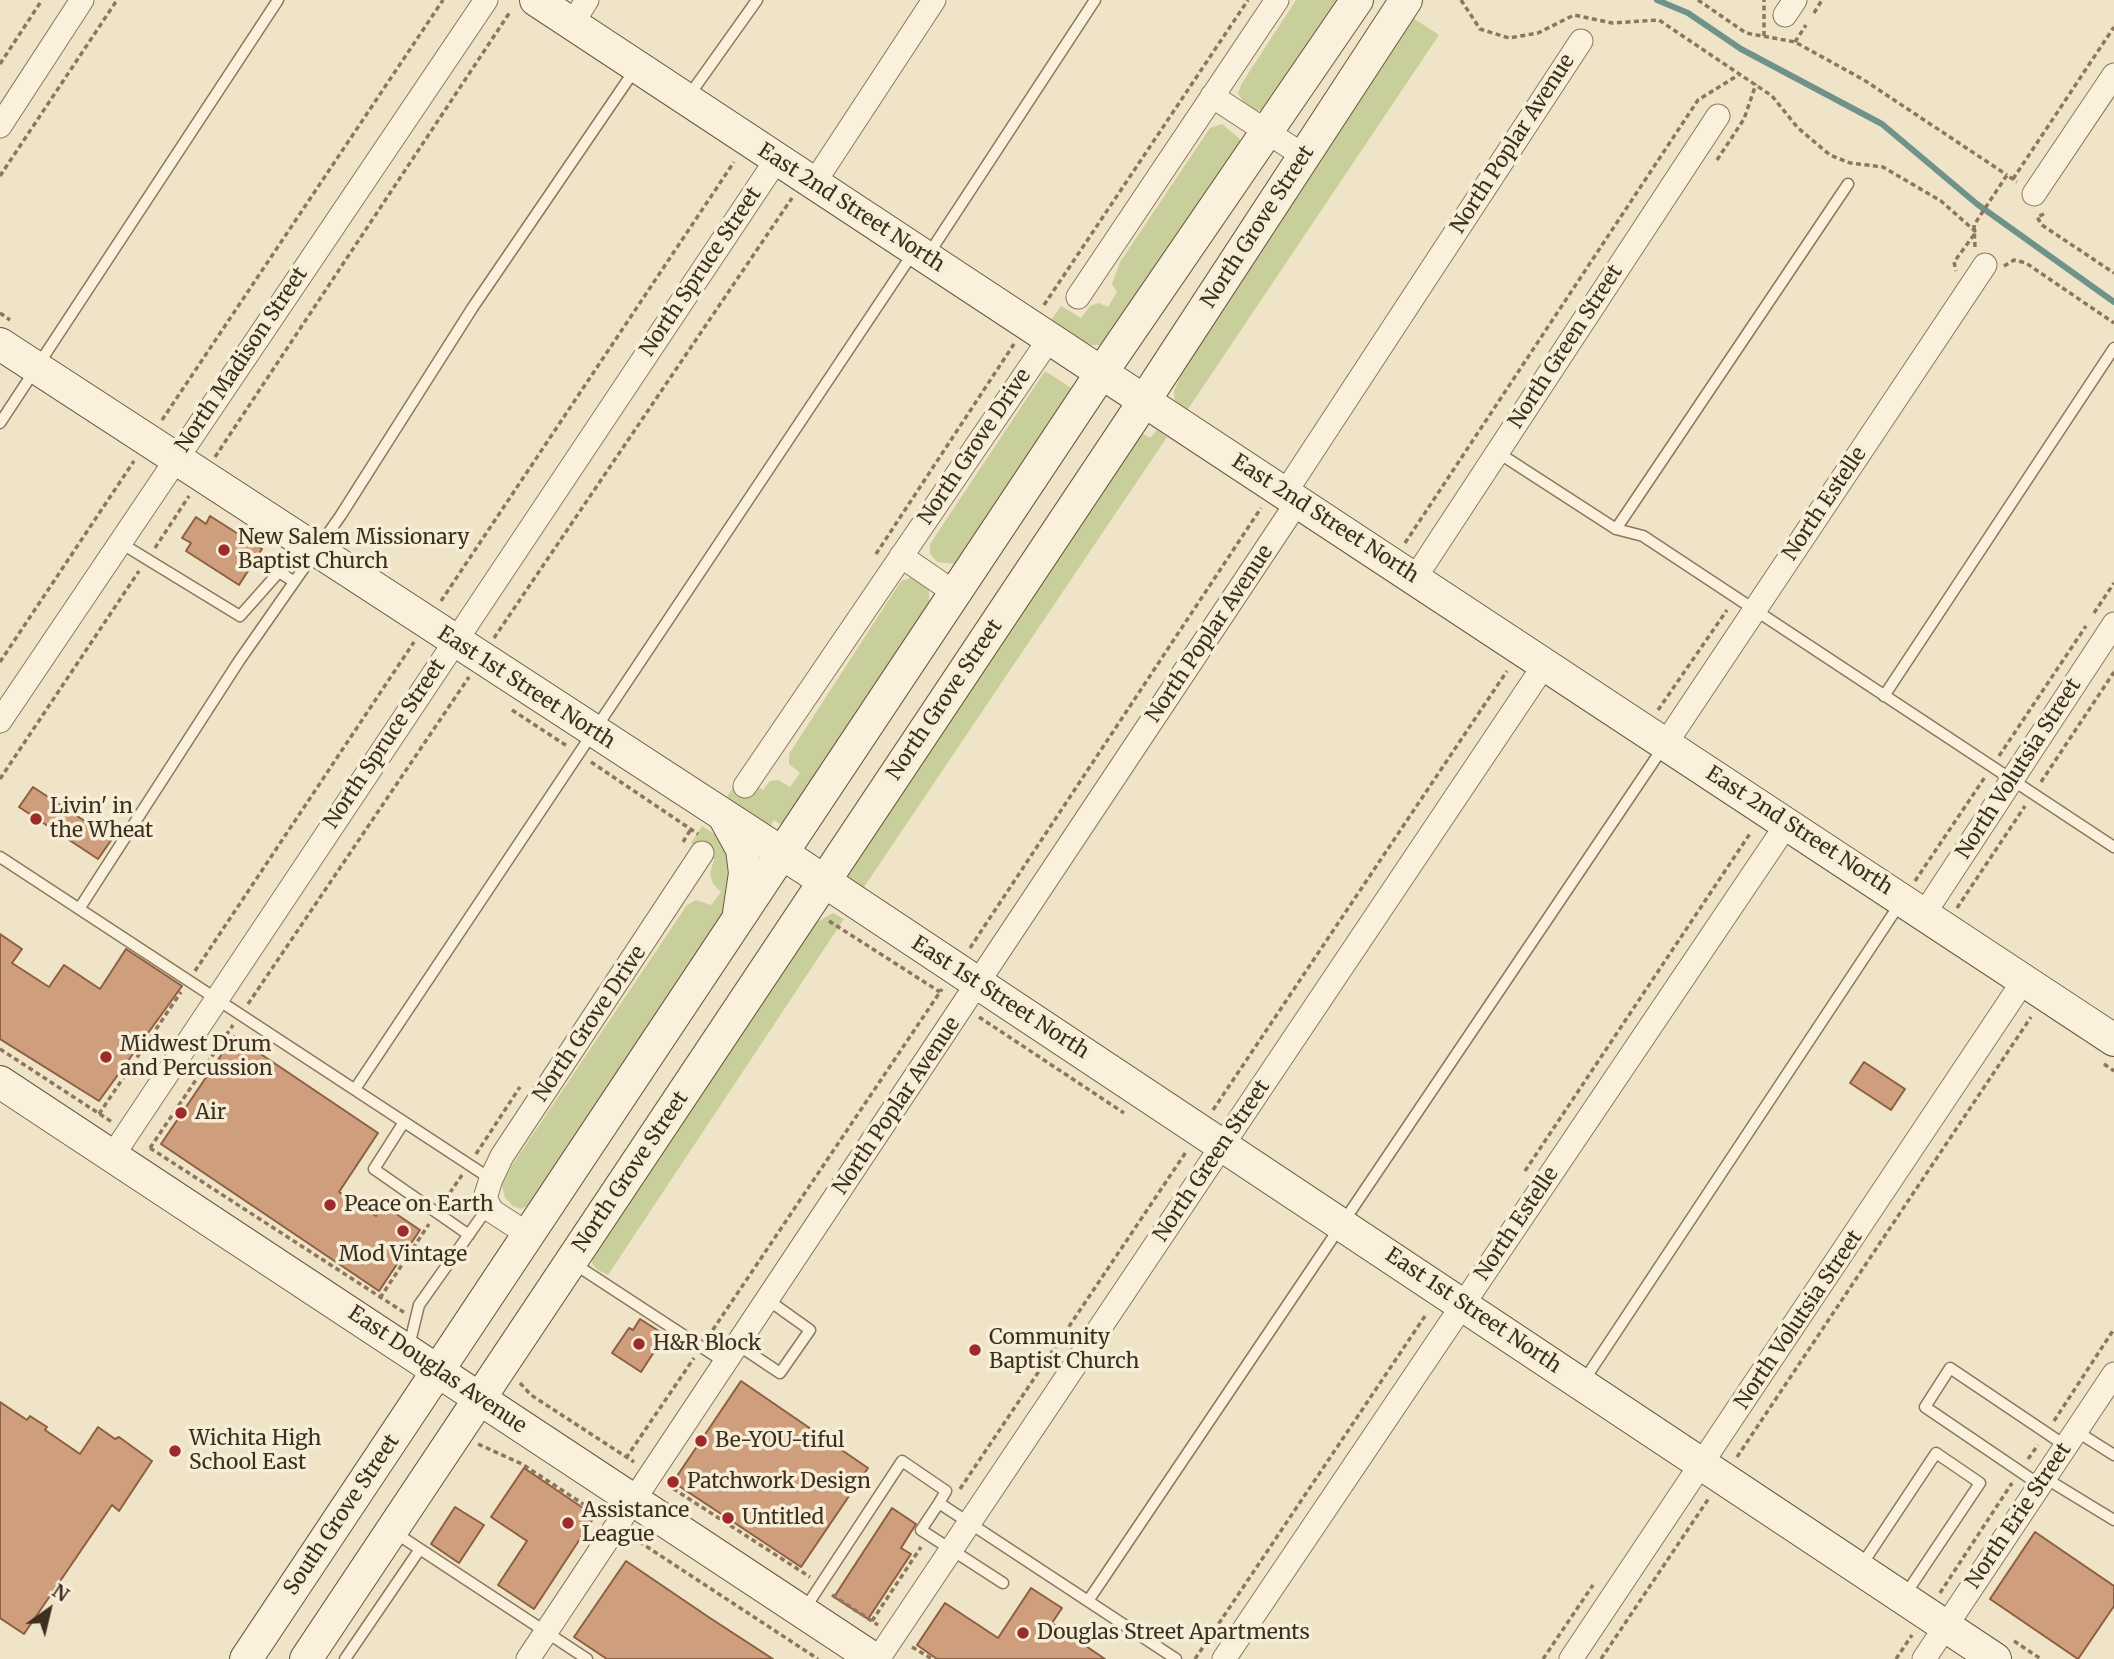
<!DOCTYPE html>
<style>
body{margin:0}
#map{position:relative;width:2114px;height:1659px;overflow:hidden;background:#f0e4c8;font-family:Merriweather,serif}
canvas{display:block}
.north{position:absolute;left:14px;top:1575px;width:70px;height:70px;-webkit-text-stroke:5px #f7eed8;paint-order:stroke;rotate:34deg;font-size:19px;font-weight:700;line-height:28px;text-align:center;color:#3d2e20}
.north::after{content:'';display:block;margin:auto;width:24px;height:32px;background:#3d2e20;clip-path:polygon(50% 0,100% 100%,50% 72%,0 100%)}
</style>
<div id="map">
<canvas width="2114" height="1659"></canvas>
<div class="north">N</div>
</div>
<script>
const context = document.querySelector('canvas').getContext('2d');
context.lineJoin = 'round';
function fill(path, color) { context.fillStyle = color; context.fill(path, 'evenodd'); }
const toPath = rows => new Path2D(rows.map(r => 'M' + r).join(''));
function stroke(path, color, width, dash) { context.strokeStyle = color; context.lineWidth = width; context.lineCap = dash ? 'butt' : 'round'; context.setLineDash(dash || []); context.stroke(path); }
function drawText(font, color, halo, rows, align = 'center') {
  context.font = font + ' Merriweather,serif'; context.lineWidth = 7; context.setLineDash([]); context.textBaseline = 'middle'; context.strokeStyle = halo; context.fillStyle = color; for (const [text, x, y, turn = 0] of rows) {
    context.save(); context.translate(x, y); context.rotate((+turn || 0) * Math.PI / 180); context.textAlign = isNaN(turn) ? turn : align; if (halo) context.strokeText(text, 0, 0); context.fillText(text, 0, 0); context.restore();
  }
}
fill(toPath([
 [1296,0,1345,0,1271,107,1257,111,1246,107,1238,93,1242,83],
 [1413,18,1439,35,1184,415,1175,403,1174,391,1183,370],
 [1222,124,1240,139,1242,149,1105,345,1088,345,1051,320,1061,306,1081,318,1090,306,1099,303,1108,307,1117,292,1112,284,1120,262,1210,128],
 [1045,371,1076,391,966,556,955,564,937,562,930,554,930,544],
 [1157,430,1167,437,858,896,847,886,847,875,1140,432,1150,438],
 [912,577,929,589,929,611,786,828,774,820,768,830,724,801,741,776,763,790,770,781,778,780,790,787,800,773,789,764,789,754,901,581],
 [702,826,729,843,733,856,728,909,531,1204,521,1209,513,1206,505,1198,502,1185,511,1167,687,905,696,900,711,905,721,892,713,884,710,874,714,859,691,843],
 [833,913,844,919,608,1275,598,1270,592,1264,593,1255,815,923]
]), '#c9cf9b');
stroke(toPath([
 [1657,0,1688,13,1741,49,1882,124,1977,204,2114,302]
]), '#6f938a', 6);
const building = toPath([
 [210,516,262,549,239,585,186,551,191,543,182,538,196,517,206,524,210,516],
 [33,787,112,839,98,859,19,807,33,787],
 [0,934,22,949,12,963,49,987,64,965,100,989,126,949,182,986,99,1101,0,1039,0,934],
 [234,1036,378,1133,339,1192,376,1216,383,1205,420,1230,379,1291,161,1144,234,1036],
 [1864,1062,1905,1089,1891,1110,1850,1083,1864,1062],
 [640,1319,665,1335,641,1372,612,1353,629,1328,633,1330,640,1319],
 [741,1381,868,1468,801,1567,673,1482,741,1381],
 [0,1402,27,1420,30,1416,47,1427,45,1430,80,1454,98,1427,115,1439,119,1437,152,1461,119,1511,112,1505,24,1634,0,1618,0,1402],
 [524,1468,592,1514,593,1519,534,1609,498,1585,527,1541,491,1517,524,1468],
 [455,1507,484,1525,459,1563,431,1544,455,1507],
 [892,1508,916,1524,901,1548,911,1554,868,1619,834,1597,892,1508],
 [2035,1532,2114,1586,2114,1606,2078,1659,1990,1599,2035,1532],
 [626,1561,710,1618,773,1659,607,1659,574,1637,626,1561],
 [1031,1588,1062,1608,1052,1623,1105,1659,937,1659,917,1645,945,1603,998,1638,1031,1588]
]);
fill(building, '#cf9f7d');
stroke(building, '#8d5f41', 2);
const lane = toPath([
 [688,97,757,0],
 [928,255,1095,0],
 [0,423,278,0],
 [1497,452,1616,529,1643,536,2114,847],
 [1616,529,1848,184],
 [119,542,240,616,279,572,293,581],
 [1884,696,2114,348],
 [0,857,491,1179],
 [79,909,239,661,341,515,473,307,636,68],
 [355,1089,913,253],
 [404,1122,374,1169,469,1235],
 [573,1263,726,1363],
 [738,1345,780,1373,810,1330,768,1300],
 [409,1346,419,1305,489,1206],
 [1583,1382,1901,902],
 [2076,1431,2114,1455],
 [2045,1478,2114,1520],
 [2040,1485,1925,1407,1950,1368,2066,1446],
 [939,1503,921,1530,1003,1583],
 [394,1532,587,1659],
 [1861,1566,1936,1453,1980,1483,1905,1595],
 [1088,1601,1664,746],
 [804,1610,902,1461,946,1491,939,1503,1176,1659],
 [345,1659,420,1549]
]);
const street = toPath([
 [1785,15,1795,0],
 [572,24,587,0],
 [1212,96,1304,156],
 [0,126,82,0],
 [814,183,934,0],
 [2034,194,2114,75],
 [1078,297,1277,0],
 [1285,493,1581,41],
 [901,556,955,593],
 [1415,578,1718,116],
 [0,721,486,0],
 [1666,743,1985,265],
 [745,786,1050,338],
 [1924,914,2114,624],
 [113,1155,777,159],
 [529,1235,492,1211,485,1198,491,1179,502,1156,702,853],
 [528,1659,1298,501],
 [878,1659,1545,664],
 [1224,1659,1787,824],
 [1571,1659,2024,980],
 [1924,1659,2114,1374]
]);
const secondary = toPath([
 [536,0,2114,1040],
 [0,344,782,853,1995,1659],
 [725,818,742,849,745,873,739,913],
 [0,1082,874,1659],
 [246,1659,1102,372,1357,0],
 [306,1659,1131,421,1406,0]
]);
stroke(lane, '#8d765c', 13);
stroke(street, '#8d765c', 25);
stroke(secondary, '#6f573f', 34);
stroke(toPath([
 [1461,0,1480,29,1509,38,1538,33,1574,15,1612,23,1659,20,1772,96,1798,128,1830,155,1850,163,1883,167,1941,201,1976,232,1954,262,1956,271],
 [1698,0,1746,33,1795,42,1864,80,2007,175],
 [1814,13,1822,0],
 [1764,36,1764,0],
 [1795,42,1806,25],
 [0,64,42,0],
 [1717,160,1744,119,1756,84],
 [0,176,117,0],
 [2013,179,2114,27],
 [2044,214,2037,217,2042,225,2114,273],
 [1975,247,1974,225,2007,175,2017,182],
 [2004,266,2014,260,2026,263,2114,323],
 [1044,305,1248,0],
 [0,313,10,320],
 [162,420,443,0],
 [215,457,510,12],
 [1405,543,1698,100,1740,74],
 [155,548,189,496],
 [876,554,1014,344],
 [441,601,734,162],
 [2094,613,2114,583],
 [494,638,792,198],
 [0,662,134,461],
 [512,710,567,746],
 [1658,710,1727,610],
 [1999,756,2086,626],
 [591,762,698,834],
 [0,779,139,571],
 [2041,782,2114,672],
 [683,842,691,829],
 [1915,881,1985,777],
 [1957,908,2025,806],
 [829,921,940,992],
 [970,948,1261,508],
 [195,971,414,642],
 [248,1004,469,677],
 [979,1017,1124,1113],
 [0,1049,112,1122],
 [2104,1064,2114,1071],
 [1213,1110,1507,671],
 [99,1114,181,992],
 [150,1148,233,1025],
 [150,1148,405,1313],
 [476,1154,520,1087],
 [1525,1171,1751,832],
 [445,1200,462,1175],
 [380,1298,429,1224],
 [708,1337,942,989],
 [520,1383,531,1395,634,1462],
 [2054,1421,2114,1329],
 [478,1444,522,1464,600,1515],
 [1737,1457,2031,1017],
 [626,1458,694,1358],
 [2028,1459,2038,1445],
 [666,1484,810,1577],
 [960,1489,1186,1152],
 [632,1537,818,1659],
 [1940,1593,2012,1483],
 [832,1595,878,1625],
 [872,1621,921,1547],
 [2014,1641,2041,1659],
 [912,1647,932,1659],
 [1195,1659,1427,1313],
 [1543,1659,1593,1585],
 [1601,1659,1709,1498],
 [1896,1659,1912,1635]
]), '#8d765c', 3.5, [5, 3.5]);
stroke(lane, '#faf1dc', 10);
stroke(street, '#faf1dc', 23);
stroke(secondary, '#faf1dc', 32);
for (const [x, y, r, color] of [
 [224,550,7,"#9e2a2b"],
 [36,819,7,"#9e2a2b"],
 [106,1057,7,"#9e2a2b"],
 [181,1113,7,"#9e2a2b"],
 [330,1205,7,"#9e2a2b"],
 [403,1231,7,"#9e2a2b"],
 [639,1344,7,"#9e2a2b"],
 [975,1350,7,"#9e2a2b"],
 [701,1441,7,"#9e2a2b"],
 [175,1451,7,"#9e2a2b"],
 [673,1482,7,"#9e2a2b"],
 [728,1518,7,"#9e2a2b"],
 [568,1523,7,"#9e2a2b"],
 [1023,1633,7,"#9e2a2b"]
]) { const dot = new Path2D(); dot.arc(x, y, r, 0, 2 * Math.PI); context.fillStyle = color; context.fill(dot); stroke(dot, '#f7eed8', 2.5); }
drawText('21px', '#3d2e20', '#f7eed8', [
 ["North Poplar Avenue",1513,144,-57],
 ["East 2nd Street North",851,208,33],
 ["North Grove Street",1258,227,-57],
 ["North Spruce Street",701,272,-56],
 ["North Green Street",1566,347,-57],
 ["North Madison Street",242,360,-56],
 ["North Grove Drive",975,447,-56],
 ["North Estelle",1825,504,-56],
 ["East 2nd Street North",1325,519,33],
 ["North Poplar Avenue",1210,634,-56],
 ["East 1st Street North",526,688,33],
 ["North Grove Street",945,700,-56],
 ["North Spruce Street",385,744,-56],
 ["North Volutsia Street",2019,769,-57],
 ["East 2nd Street North",1799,831,33],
 ["East 1st Street North",1000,998,33],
 ["North Grove Drive",590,1024,-56],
 ["North Poplar Avenue",897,1106,-56],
 ["North Green Street",1212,1161,-56],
 ["North Grove Street",631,1172,-56],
 ["North Estelle",1517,1224,-56],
 ["East 1st Street North",1473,1311,34],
 ["North Volutsia Street",1799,1320,-56],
 ["East Douglas Avenue",437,1370,34],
 ["South Grove Street",342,1515,-56],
 ["North Erie Street",2019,1516,-56]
]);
drawText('21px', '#3d2e20', '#f7eed8', [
 ["New Salem Missionary",238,538],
 ["Baptist Church",238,562],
 ["Livin' in",50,807],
 ["the Wheat",50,831],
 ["Midwest Drum",120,1045],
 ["and Percussion",120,1069],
 ["Air",195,1113],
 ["Peace on Earth",344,1205],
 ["Mod Vintage",403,1255,"center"],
 ["Community",989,1338],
 ["Baptist Church",989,1362],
 ["H&R Block",653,1344],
 ["Wichita High",189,1439],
 ["School East",189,1463],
 ["Be-YOU-tiful",715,1441],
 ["Patchwork Design",687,1482],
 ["Assistance",582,1511],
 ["League",582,1535],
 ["Untitled",742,1518],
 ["Douglas Street Apartments",1037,1633]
], 'left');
</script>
